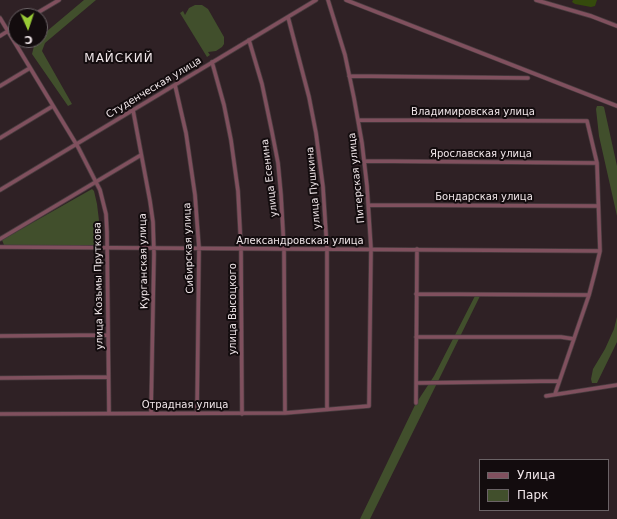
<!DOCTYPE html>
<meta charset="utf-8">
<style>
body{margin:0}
#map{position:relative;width:617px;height:519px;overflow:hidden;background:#2f2125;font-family:"DejaVu Sans",sans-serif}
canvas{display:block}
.legend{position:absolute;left:479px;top:459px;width:130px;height:52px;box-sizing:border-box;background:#130c0e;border:1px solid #6b6366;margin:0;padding:5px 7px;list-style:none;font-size:12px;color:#f0e6e9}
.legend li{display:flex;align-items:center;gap:8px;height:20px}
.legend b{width:20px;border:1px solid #6b6366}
.north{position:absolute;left:8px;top:8px;width:40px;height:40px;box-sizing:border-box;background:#130c0e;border:1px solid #6b6366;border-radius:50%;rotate:177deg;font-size:11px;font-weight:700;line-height:16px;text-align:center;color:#f0e6e9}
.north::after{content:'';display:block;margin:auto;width:14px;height:18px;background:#99cb36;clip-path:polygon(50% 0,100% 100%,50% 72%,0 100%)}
</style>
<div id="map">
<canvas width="617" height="519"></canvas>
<ul class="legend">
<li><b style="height:5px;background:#80505e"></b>Улица</li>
<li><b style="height:11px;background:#414f2c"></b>Парк</li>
</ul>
<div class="north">С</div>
</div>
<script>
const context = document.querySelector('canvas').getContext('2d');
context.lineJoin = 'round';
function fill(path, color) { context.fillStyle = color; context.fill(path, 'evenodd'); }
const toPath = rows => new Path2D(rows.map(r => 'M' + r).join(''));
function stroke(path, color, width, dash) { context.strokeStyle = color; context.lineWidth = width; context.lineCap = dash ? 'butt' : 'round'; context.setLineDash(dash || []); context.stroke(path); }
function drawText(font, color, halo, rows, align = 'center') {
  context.font = font + ' "DejaVu Sans",sans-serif'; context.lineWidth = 4; context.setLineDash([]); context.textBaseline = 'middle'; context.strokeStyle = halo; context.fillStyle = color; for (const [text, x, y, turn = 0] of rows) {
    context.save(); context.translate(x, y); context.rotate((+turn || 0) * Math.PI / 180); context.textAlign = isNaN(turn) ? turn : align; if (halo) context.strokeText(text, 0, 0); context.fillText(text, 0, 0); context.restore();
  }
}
fill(toPath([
 [84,0,96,0,45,43,42,51,72,104,68,106,32,54,35,42,36,40,40,40,40,37],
 [195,5,202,5,208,9,224,37,224,44,222,47,216,51,208,52,210,55,207,57,180,13,183,11,185,15,189,8],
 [597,106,602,106,604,107,617,166,617,216,599,136,596,109],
 [92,189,94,191,97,204,102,245,4,245,2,240],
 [477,292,482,292,370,519,360,519,415,405,434,376],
 [617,317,617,342,597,383,592,383,591,379,593,369,605,349,614,329]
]), '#414f2c');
fill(toPath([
 [573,0,597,0,595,6,591,7,575,4,572,2]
]), '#354a0c');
const minor = toPath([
 [346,0,617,106],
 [536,0,591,16,617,26],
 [32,16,59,0],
 [288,17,309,97,316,133,323,187,327,249,327,409],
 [0,18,78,147,100,190,106,214,107,232,109,413],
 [0,36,16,26],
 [249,40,262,84,272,132,278,163,281,195,284,249,285,413],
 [212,62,224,105,231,140,238,191,241,248,242,414],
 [349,76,528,78],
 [175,85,186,133,195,195,199,248,197,413],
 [0,86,30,68],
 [133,110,150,201,153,222,154,254,151,413],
 [359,120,587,121,597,163,600,251,595,272,589,295,555,394],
 [0,138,53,106],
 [364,161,597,163],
 [0,190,316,0],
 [369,205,598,206],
 [0,239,141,155],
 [0,247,600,251],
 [416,294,589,295],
 [0,336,108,335],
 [416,337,561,337,574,339],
 [0,378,108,377],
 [416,383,559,381],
 [546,396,617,385],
 [416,403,417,249],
 [0,414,285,413,369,406,371,249,367,186,362,143,354,98,345,55,328,0]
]);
stroke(minor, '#4a3d40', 5);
stroke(minor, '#80505e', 3.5);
drawText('10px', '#f0e6e9', '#130c0e', [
 ["Студенческая улица",154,88,-31],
 ["Владимировская улица",473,112],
 ["Ярославская улица",481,154],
 ["улица Есенина",270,178,-97],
 ["Питерская улица",357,178,-96],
 ["улица Пушкина",314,188,-95],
 ["Бондарская улица",484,197],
 ["Александровская улица",300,241],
 ["Сибирская улица",189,248,-92],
 ["Курганская улица",144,261,-91],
 ["улица Козьмы Пруткова",99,286,-91],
 ["улица Высоцкого",233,309,-90],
 ["Отрадная улица",185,405]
]);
context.letterSpacing = '1px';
drawText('12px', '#f0e6e9', '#130c0e', [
 ["МАЙСКИЙ",119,59]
]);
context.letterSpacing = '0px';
</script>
